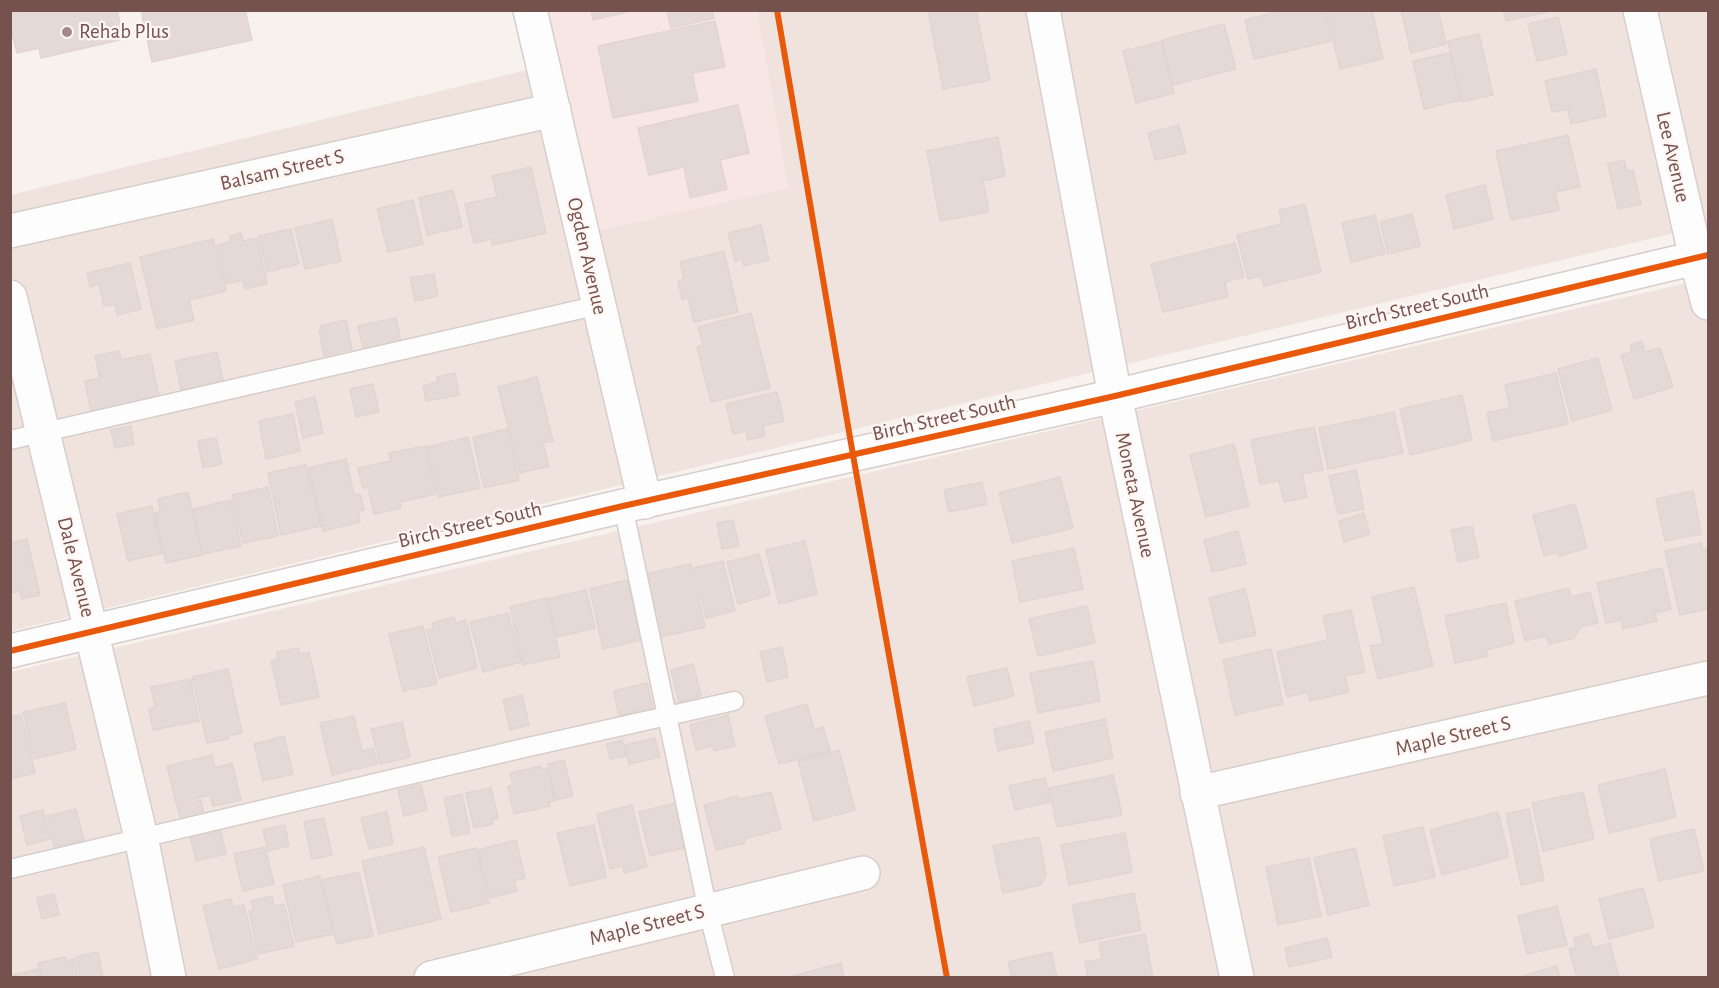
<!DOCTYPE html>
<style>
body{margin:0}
#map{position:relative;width:1719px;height:988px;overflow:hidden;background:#f8f2ef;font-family:"Alegreya Sans",sans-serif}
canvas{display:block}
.frame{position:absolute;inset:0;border:12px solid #76524f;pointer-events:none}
</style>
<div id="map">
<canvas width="1719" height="988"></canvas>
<div class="frame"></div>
</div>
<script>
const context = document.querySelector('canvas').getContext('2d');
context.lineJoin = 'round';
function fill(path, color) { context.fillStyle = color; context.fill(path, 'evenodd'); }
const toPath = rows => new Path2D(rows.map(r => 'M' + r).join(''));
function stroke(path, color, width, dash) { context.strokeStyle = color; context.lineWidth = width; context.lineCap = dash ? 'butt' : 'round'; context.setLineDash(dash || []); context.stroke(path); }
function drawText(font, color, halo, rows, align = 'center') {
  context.font = font + ' "Alegreya Sans",sans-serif'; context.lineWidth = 4.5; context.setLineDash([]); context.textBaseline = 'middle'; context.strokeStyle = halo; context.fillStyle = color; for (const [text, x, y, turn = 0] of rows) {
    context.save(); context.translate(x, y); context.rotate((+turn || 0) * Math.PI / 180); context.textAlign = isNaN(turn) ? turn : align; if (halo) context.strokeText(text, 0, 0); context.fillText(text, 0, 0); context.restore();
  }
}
fill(toPath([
 [757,11,1708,11,1708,225,11,631,10,195,527,70,565,237,788,188],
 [1708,278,1708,977,11,977,10,672]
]), '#f0e3dd');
fill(toPath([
 [545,11,757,11,788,188,593,232]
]), '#f7e6e4');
const building = toPath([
 [25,10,117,10,124,39,41,58,39,48,17,53,10,25,10,14,25,10],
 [141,10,245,10,252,40,152,62,141,10],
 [591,10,635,10,593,20,591,10],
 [667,10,712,10,714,18,671,28,667,10],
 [928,10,976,10,990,80,943,89,928,10],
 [1285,10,1324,10,1331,41,1254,59,1245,20,1285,10],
 [1326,10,1372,10,1383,59,1340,69,1326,10],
 [1401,10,1438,10,1446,44,1411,53,1401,10],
 [1503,10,1547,10,1547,12,1506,21,1503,10],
 [1558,17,1567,54,1537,61,1528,24,1558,17],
 [715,21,725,67,692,73,698,101,613,118,598,46,715,21],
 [1224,24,1236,69,1173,85,1162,40,1224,24],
 [1479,34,1493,95,1462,102,1448,41,1479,34],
 [1161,42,1174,93,1136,103,1123,51,1161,42],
 [1450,53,1461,100,1424,109,1413,61,1450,53],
 [1596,69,1606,116,1571,124,1568,109,1552,112,1545,81,1596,69],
 [738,105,749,153,720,160,727,189,690,198,684,167,649,175,638,128,738,105],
 [1179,125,1186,153,1155,160,1148,133,1179,125],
 [1568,135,1580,187,1555,192,1559,210,1511,220,1496,151,1568,135],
 [998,137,1005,176,983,181,989,212,940,221,927,151,998,137],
 [1624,160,1627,171,1633,170,1641,204,1618,209,1608,164,1624,160],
 [531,167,546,233,492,245,491,239,474,243,465,204,497,197,492,176,531,167],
 [1485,185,1493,219,1454,229,1446,195,1485,185],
 [453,190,462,227,427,235,419,198,453,190],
 [413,200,423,244,388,252,377,209,413,200],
 [1305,204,1321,272,1264,286,1261,276,1248,279,1237,235,1282,224,1279,210,1305,204],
 [1412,214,1420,246,1388,254,1380,222,1412,214],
 [1375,215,1385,254,1351,262,1342,223,1375,215],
 [332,219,341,261,305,269,295,228,332,219],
 [761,225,769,260,744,266,742,259,735,261,728,233,761,225],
 [291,229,299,264,267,272,259,236,291,229],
 [241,233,243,241,257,238,267,284,245,289,243,280,226,284,217,245,231,242,230,236,241,233],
 [213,239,226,291,189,300,194,320,157,329,140,257,213,239],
 [1235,243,1244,277,1225,282,1228,297,1163,312,1151,264,1235,243],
 [724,251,738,312,694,322,688,298,682,299,678,281,684,279,680,262,724,251],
 [130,263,141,309,117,315,115,304,104,306,99,284,90,287,87,273,130,263],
 [434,274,438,296,415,301,410,278,434,274],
 [751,313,770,388,711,402,697,347,703,345,698,327,751,313],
 [396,318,401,343,364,351,358,326,396,318],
 [346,320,352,349,324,356,319,330,321,330,320,326,346,320],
 [1642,341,1645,352,1660,348,1673,387,1634,399,1621,355,1632,352,1630,345,1642,341],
 [119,351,121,360,150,354,159,397,91,412,85,381,100,378,95,356,119,351],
 [217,352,224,385,182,394,175,361,217,352],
 [1598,358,1612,410,1572,421,1558,369,1598,358],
 [455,373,459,395,426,401,423,386,438,382,437,377,455,373],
 [1556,373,1568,424,1493,441,1487,413,1510,408,1505,385,1556,373],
 [537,377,553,441,543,443,549,466,520,473,498,387,537,377],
 [373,384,379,412,356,417,350,389,373,384],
 [777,392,784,421,763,426,765,436,748,440,746,431,733,434,726,404,777,392],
 [1462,395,1472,440,1410,455,1400,409,1462,395],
 [315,397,323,433,303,438,295,402,315,397],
 [1394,412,1403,453,1328,469,1319,428,1394,412],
 [293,414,300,451,266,459,259,421,293,414],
 [131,426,134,444,115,448,111,430,131,426],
 [1314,427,1323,470,1302,474,1307,497,1284,502,1279,481,1260,484,1251,440,1314,427],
 [507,429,519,480,484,488,473,437,507,429],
 [468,437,480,488,439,497,427,447,468,437],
 [216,438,222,464,203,468,198,441,216,438],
 [1234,444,1249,506,1206,517,1190,455,1234,444],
 [425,446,436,494,400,502,401,508,374,514,368,487,363,488,358,468,391,461,389,453,425,446],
 [346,459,354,495,360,494,364,510,358,511,360,522,323,531,309,468,346,459],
 [306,465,321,526,281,535,268,473,306,465],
 [1356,470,1364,509,1338,514,1329,476,1356,470],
 [1060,477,1073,528,1012,543,999,493,1060,477],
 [982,482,987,504,949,512,944,490,982,482],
 [268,487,278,536,243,543,232,495,268,487],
 [1693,491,1701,534,1665,541,1656,499,1693,491],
 [188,492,202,555,166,563,155,513,160,511,158,499,188,492],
 [231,500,241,546,203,554,193,509,231,500],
 [1575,504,1587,548,1560,556,1557,552,1544,556,1533,515,1575,504],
 [152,506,162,553,128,561,117,514,152,506],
 [1364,513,1370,534,1344,542,1339,521,1364,513],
 [733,520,739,546,722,549,717,523,733,520],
 [1472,526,1479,557,1458,562,1451,530,1472,526],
 [1238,531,1246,564,1212,572,1204,540,1238,531],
 [27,539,40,595,22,599,20,591,10,593,10,543,27,539],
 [805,541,817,594,779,604,766,550,805,541],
 [1701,543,1703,550,1707,549,1708,556,1708,609,1680,615,1665,551,1701,543],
 [1074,548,1083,589,1020,602,1012,561,1074,548],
 [759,554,770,595,738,604,727,562,759,554],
 [723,561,735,611,706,618,694,568,723,561],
 [691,564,705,627,660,637,645,574,691,564],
 [1662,568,1671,609,1655,613,1657,621,1623,629,1621,620,1606,623,1597,583,1662,568],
 [627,580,641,640,603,649,590,589,627,580],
 [1414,587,1433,666,1378,679,1370,646,1383,644,1372,597,1414,587],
 [1569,588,1571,597,1590,592,1598,623,1580,627,1574,638,1549,644,1546,636,1525,641,1515,601,1569,588],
 [1245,589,1256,635,1220,643,1209,598,1245,589],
 [586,590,595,628,557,637,548,599,586,590],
 [546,598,560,657,523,665,510,607,546,598],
 [1506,603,1514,643,1486,650,1488,656,1455,663,1445,616,1506,603],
 [1087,606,1095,643,1038,656,1029,619,1087,606],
 [1351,610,1365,672,1345,676,1349,692,1310,701,1308,692,1287,697,1277,652,1328,640,1323,616,1351,610],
 [508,613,521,662,483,672,470,622,508,613],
 [454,617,456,623,466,620,477,668,439,678,427,630,433,629,432,623,454,617],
 [423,626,437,684,403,691,389,634,423,626],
 [782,647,788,677,767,682,760,652,782,647],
 [299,648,300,654,309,652,319,697,281,705,271,661,278,659,277,652,299,648],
 [1271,649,1283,704,1235,715,1223,660,1271,649],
 [1093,661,1100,701,1038,713,1030,673,1093,661],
 [693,664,701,696,679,702,671,670,693,664],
 [1007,668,1014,696,974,706,967,677,1007,668],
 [228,669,242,733,228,736,228,739,207,743,192,677,228,669],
 [190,679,199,721,153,730,149,709,155,707,151,687,190,679],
 [647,683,653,708,619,716,614,691,647,683],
 [522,695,529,725,510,730,503,700,522,695],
 [65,703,76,749,34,759,23,712,65,703],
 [807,704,814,730,823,727,830,751,779,764,765,716,807,704],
 [21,715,35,773,10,779,10,717,21,715],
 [728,715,735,746,714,751,713,746,696,750,690,725,728,715],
 [354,716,362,751,373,748,377,764,332,775,320,723,354,716],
 [1105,719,1113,758,1053,771,1045,732,1105,719],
 [1029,721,1034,743,998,751,994,729,1029,721],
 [402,722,410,757,380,764,371,729,402,722],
 [284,736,293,774,263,781,254,744,284,736],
 [655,738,660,757,629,764,625,745,655,738],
 [622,740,626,756,610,759,607,744,622,740],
 [839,750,855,810,814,821,798,761,839,750],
 [212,755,215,768,232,763,241,800,213,806,210,795,176,803,167,766,212,755],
 [564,760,573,796,556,800,548,764,564,760],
 [541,766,542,769,547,768,555,801,549,802,550,806,514,814,508,787,513,785,510,773,541,766],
 [1665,769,1676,817,1609,833,1598,785,1665,769],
 [1113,775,1122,815,1057,827,1049,788,1113,775],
 [1045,778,1050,802,1015,810,1009,786,1045,778],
 [421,785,427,810,404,816,398,790,421,785],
 [491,788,498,818,492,820,493,824,474,828,466,793,491,788],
 [771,792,781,829,744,839,745,843,716,850,704,805,738,796,738,800,771,792],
 [1583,792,1594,839,1543,851,1532,803,1583,792],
 [462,794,470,833,452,836,444,798,462,794],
 [201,800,204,814,181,820,177,805,201,800],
 [679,802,691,846,650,856,639,812,679,802],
 [632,805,647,867,624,873,623,866,610,869,597,814,632,805],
 [76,809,84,840,54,847,47,816,76,809],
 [1529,809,1544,880,1521,885,1506,814,1529,809],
 [43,810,50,839,27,845,20,816,43,810],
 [387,812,393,844,369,849,361,818,387,812],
 [1498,812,1509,857,1442,875,1430,830,1498,812],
 [324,818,332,855,312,859,304,822,324,818],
 [285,825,289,846,268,851,263,830,285,825],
 [594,825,606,877,570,886,557,833,594,825],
 [1423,827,1435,877,1394,886,1383,836,1423,827],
 [220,828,226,854,196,861,190,835,220,828],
 [1694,829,1704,871,1659,881,1650,839,1694,829],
 [1125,833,1132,872,1069,885,1061,845,1125,833],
 [1039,837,1046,875,1041,885,1003,893,993,846,1039,837],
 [516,840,525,878,514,881,517,891,490,898,478,850,516,840],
 [265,847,274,884,243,891,234,854,265,847],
 [424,847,441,919,379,934,362,861,424,847],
 [476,848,489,903,451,912,438,857,476,848],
 [1355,848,1369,905,1328,915,1314,858,1355,848],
 [1309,858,1321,916,1278,925,1266,867,1309,858],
 [359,872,373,936,337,944,322,880,359,872],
 [320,876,333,934,296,942,283,885,320,876],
 [1643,888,1654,927,1609,939,1599,899,1643,888],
 [1134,893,1141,930,1080,943,1072,905,1134,893],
 [54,894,59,915,42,919,37,898,54,894],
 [272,896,274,906,284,904,294,946,258,954,249,911,254,910,251,901,272,896],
 [231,899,233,907,244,905,257,959,219,969,203,906,231,899],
 [1557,906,1567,945,1527,954,1518,916,1557,906],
 [1145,934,1153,978,1088,978,1085,962,1102,959,1099,943,1145,934],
 [1589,934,1593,948,1610,943,1619,978,1577,978,1569,949,1576,947,1574,938,1589,934],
 [1327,938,1332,957,1289,967,1285,948,1327,938],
 [98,952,103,978,81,978,76,957,98,952],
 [1051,952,1057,978,1012,978,1008,962,1051,952],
 [65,957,66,961,74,959,78,978,42,978,38,963,65,957],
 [841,963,844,978,785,978,841,963],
 [1557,966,1560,978,1523,978,1523,976,1557,966],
 [38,969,40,978,10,978,10,976,38,969]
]);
fill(building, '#e4d9d6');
stroke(building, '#e1d4d1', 1.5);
const lane = toPath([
 [10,440,599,305],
 [623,506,708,911,725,978],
 [10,869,524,748,734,701]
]);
const street = toPath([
 [530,10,645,502],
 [1640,10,1696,258,1708,303],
 [10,231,554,110],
 [10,297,141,837,169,978],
 [10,651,623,506,1115,396,1708,255],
 [1197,793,1708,678],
 [431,978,863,873]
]);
const secondary = toPath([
 [1043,10,1115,396,1237,978]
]);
stroke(lane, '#d7cecb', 21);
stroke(street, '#d7cecb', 36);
stroke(secondary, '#d9cecd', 36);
stroke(lane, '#fefdfd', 18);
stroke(street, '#fefdfd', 33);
stroke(secondary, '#fefdfd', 33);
stroke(toPath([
 [777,10,853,455,947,978],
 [10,651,623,506,1115,396,1708,255]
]), '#e8590c', 6);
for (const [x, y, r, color] of [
 [67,32,6,"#a48a87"]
]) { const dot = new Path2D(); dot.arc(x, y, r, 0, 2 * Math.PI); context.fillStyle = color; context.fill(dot); stroke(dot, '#fef6f2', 2); }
drawText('21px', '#76524f', '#fef6f2', [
 ["Rehab Plus",79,32]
], 'left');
drawText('21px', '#76524f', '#fef6f2', [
 ["Lee Avenue",1673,157,77],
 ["Balsam Street S",282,170,-13],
 ["Ogden Avenue",587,256,77],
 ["Birch Street South",1417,307,-13],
 ["Birch Street South",944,418,-13],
 ["Moneta Avenue",1135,495,78],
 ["Birch Street South",470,525,-13],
 ["Dale Avenue",76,567,76],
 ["Maple Street S",1453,736,-13],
 ["Maple Street S",647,925,-14]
]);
</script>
